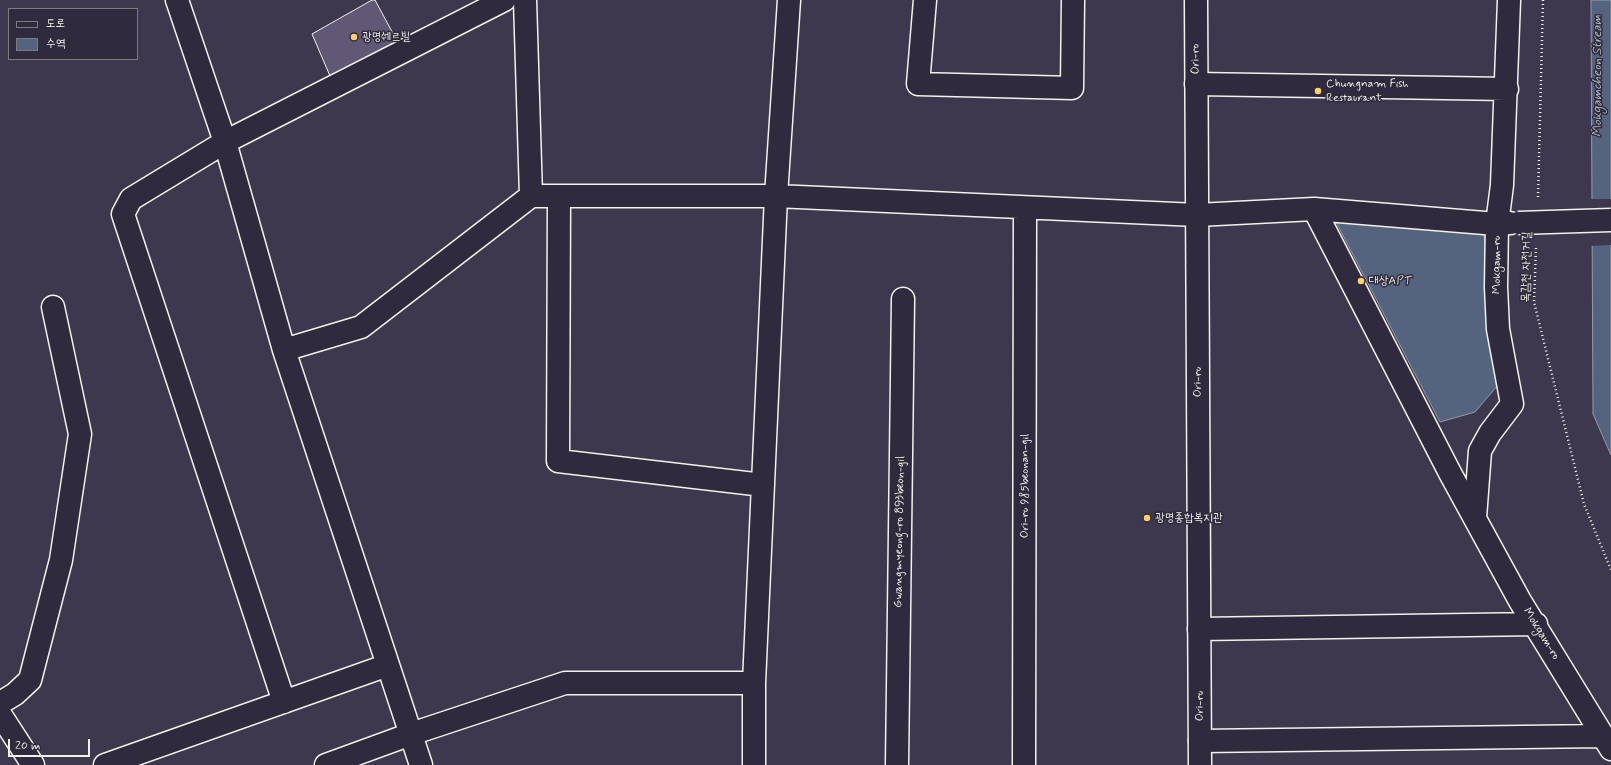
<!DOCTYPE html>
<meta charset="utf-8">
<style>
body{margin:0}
#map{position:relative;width:1611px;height:765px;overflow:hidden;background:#3e384e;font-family:Mynerve,"Poor Story",sans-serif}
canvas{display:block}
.legend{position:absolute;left:8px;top:8px;width:130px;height:52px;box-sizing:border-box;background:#2f2a3d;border:1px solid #7e7a81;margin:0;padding:5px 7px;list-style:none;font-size:12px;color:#f4f1e8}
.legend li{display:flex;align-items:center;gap:8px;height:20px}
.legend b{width:20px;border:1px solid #7e7a81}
.scale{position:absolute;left:8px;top:739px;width:82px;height:18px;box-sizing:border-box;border:2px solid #f4f1e8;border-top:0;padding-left:5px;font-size:12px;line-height:14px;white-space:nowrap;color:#f4f1e8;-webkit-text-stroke:3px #2f2a3d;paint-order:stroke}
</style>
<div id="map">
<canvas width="1611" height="765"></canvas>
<ul class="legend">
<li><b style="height:5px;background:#2f2a3d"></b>도로</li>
<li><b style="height:11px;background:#54647f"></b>수역</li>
</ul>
<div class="scale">20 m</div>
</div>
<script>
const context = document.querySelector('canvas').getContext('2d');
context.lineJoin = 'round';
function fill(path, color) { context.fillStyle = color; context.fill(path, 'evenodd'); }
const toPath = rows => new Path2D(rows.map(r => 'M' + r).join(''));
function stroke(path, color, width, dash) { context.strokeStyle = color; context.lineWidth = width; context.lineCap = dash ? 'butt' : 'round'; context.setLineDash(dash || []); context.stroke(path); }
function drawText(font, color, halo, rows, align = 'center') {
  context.font = font + ' Mynerve,"Poor Story",sans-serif'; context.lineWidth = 3; context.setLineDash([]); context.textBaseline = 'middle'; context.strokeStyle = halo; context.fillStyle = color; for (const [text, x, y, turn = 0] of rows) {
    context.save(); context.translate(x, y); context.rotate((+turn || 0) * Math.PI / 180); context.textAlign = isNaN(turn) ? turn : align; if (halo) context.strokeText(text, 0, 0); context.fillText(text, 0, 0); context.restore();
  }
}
const water = toPath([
 [1591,0,1611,0,1611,455,1593,414,1591,0],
 [1335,220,1447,226,1484,234,1498,385,1475,412,1440,422,1335,220]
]);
fill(water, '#54647f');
stroke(water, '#949ca9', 1);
fill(toPath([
 [1590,199,1611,199,1611,245,1590,246]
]), '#3e384e');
const building = toPath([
 [372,0,375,0,397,41,330,76,312,34,372,0]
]);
fill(building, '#605875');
stroke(building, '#f4f1e8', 1);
const minor = toPath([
 [177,0,225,142,284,350,421,765],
 [525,0,531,196],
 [925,0,918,84,1072,88,1073,0],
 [1196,84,1507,89],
 [559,196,558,461,763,485],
 [1314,209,1497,224,1510,223],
 [284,350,361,327,531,196,776,196,1197,215,1314,209,1450,473,1520,601,1611,749],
 [1475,518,1480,451,1490,433,1512,404,1498,329,1496,287,1497,224,1502,185,1509,0],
 [1199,629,1536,624],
 [284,702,123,214,131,199,225,142,504,0],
 [0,703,15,694,30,680,61,560,80,434,53,307],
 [0,714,33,765],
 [1200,741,1603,736],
 [105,765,388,665],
 [326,765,411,734,565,683,754,683],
 [754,765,754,683,776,196,789,0],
 [897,765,903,299],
 [1024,765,1025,208]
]);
const major = toPath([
 [1196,0,1200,765]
]);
stroke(minor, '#f4f1e8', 25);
stroke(major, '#f4f1e8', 25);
stroke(toPath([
 [1538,197,1543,0],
 [1536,248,1534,302,1584,504,1611,570]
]), '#f4f1e8', 2.5, [1, 3]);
stroke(minor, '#2f2a3d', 22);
stroke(major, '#2f2a3d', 22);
const minorBridge = toPath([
 [1518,223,1611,220]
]);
stroke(minorBridge, '#f4f1e8', 25, []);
stroke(minorBridge, '#2f2a3d', 22);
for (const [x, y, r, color] of [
 [354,37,4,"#ffd166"],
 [1318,91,4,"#ffd166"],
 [1361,281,4,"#ffd166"],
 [1147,518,4,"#ffd166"]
]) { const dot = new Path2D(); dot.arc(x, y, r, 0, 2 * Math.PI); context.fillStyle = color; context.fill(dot); stroke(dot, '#2f2a3d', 1.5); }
drawText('12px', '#f4f1e8', '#2f2a3d', [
 ["광명쉐르빌",362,37],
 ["Chungnam Fish",1326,84],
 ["Restaurant",1326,98],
 ["대상APT",1369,281],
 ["광명종합복지관",1155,518]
], 'left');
drawText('12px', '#f4f1e8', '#2f2a3d', [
 ["Ori-ro",1196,59,-91],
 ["Mokgam-ro",1497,265,-90],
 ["목감천 자전거길",1527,267,-89],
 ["Ori-ro",1198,382,-90],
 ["Ori-ro 985beonan-gil",1025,486,-90],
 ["Gwangmyeong-ro 893beon-gil",900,532,-89],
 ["Mokgam-ro",1541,634,58],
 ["Ori-ro",1200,706,-90]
]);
drawText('italic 13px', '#b4b9be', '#2f2a3d', [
 ["Mokgamcheon Stream",1598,76,-90]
]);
</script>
